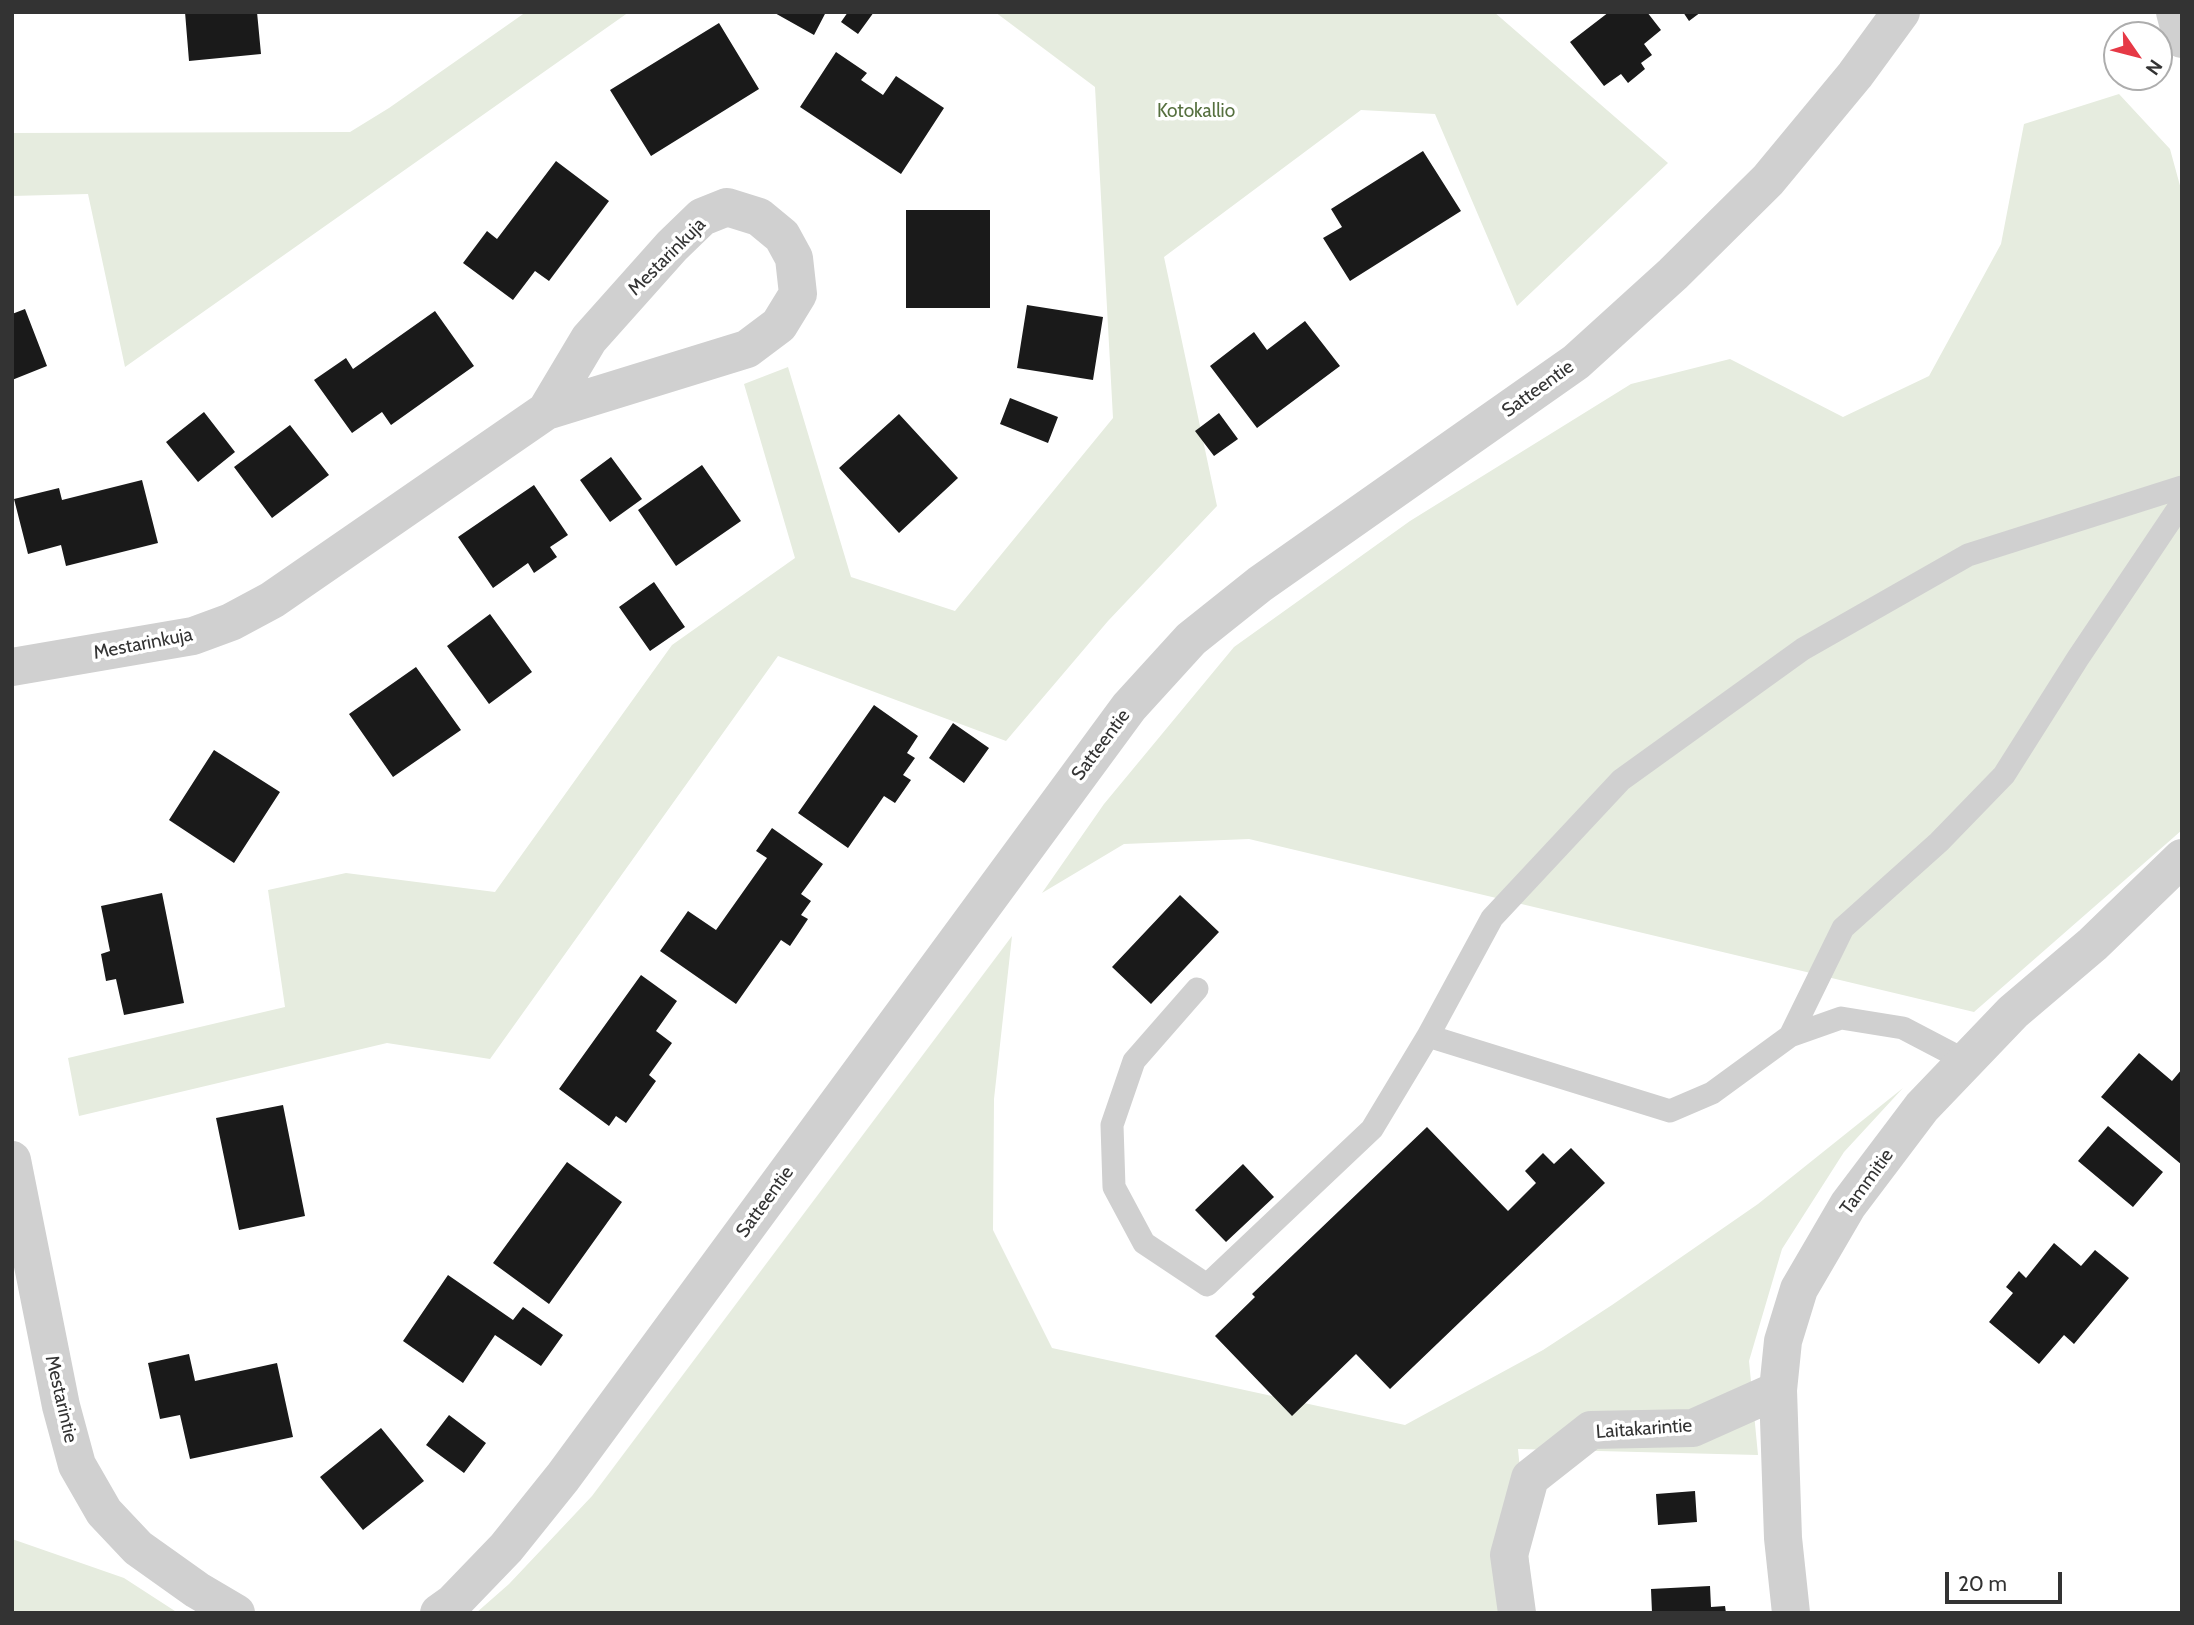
<!DOCTYPE html>
<style>
body{margin:0}
#map{position:relative;width:2194px;height:1625px;overflow:hidden;background:#fff;font-family:Cabin,sans-serif}
canvas{display:block}
.frame{position:absolute;inset:0;border:14px solid #333;pointer-events:none}
.north{position:absolute;left:2103px;top:21px;width:70px;height:70px;box-sizing:border-box;background:#fff;border:2px solid #adadad;border-radius:50%;rotate:125deg;font-size:19px;font-weight:700;line-height:28px;text-align:center;color:#333}
.north::after{content:'';display:block;margin:auto;width:24px;height:32px;background:#e63946;clip-path:polygon(50% 0,100% 100%,50% 72%,0 100%)}
.scale{position:absolute;left:1945px;top:1572px;width:117px;height:32px;box-sizing:border-box;border:4px solid #333;border-top:0;padding-left:9px;font-size:21px;line-height:24px;white-space:nowrap;color:#333;-webkit-text-stroke:5px #fff;paint-order:stroke}
</style>
<div id="map">
<canvas width="2194" height="1625"></canvas>
<div class="frame"></div>
<div class="north">N</div>
<div class="scale">20 m</div>
</div>
<script>
const context = document.querySelector('canvas').getContext('2d');
context.lineJoin = 'round';
function fill(path, color) { context.fillStyle = color; context.fill(path, 'evenodd'); }
const toPath = rows => new Path2D(rows.map(r => 'M' + r).join(''));
function stroke(path, color, width, dash) { context.strokeStyle = color; context.lineWidth = width; context.lineCap = dash ? 'butt' : 'round'; context.setLineDash(dash || []); context.stroke(path); }
function drawText(font, color, halo, rows, align = 'center') {
  context.font = font + ' Cabin,sans-serif'; context.lineWidth = 7; context.setLineDash([]); context.textBaseline = 'middle'; context.strokeStyle = halo; context.fillStyle = color; for (const [text, x, y, turn = 0] of rows) {
    context.save(); context.translate(x, y); context.rotate((+turn || 0) * Math.PI / 180); context.textAlign = isNaN(turn) ? turn : align; if (halo) context.strokeText(text, 0, 0); context.fillText(text, 0, 0); context.restore();
  }
}
fill(toPath([
 [526,12,629,12,125,367,88,194,12,196,12,133,350,132,389,108],
 [995,12,1494,12,1668,163,1517,306,1435,114,1361,110,1164,257,1217,506,1108,621,1006,741,778,656,490,1059,387,1043,79,1116,68,1058,285,1007,268,890,346,873,495,892,672,645,795,558,744,384,788,367,851,577,955,611,1113,418,1095,87],
 [2119,94,2170,149,2182,193,2182,830,1974,1012,1249,839,1124,844,1042,893,1104,804,1234,647,1410,521,1631,384,1730,359,1843,417,1929,376,2001,244,2024,124],
 [1012,936,994,1099,993,1230,1052,1348,1405,1425,1543,1350,1612,1305,1758,1204,1903,1088,1844,1152,1782,1249,1749,1361,1758,1455,1518,1449,1534,1613,476,1613,509,1584,592,1496],
 [12,1539,124,1578,178,1613,12,1613]
]), '#e6ecdf');
fill(toPath([
 [185,12,257,12,261,54,189,61],
 [773,12,826,12,814,35],
 [848,12,874,12,858,34,841,22],
 [1609,12,1647,12,1661,30,1644,44,1652,55,1641,63,1645,69,1628,83,1621,74,1604,86,1570,42],
 [1683,12,1701,12,1689,21],
 [719,23,759,89,651,156,610,90],
 [836,52,867,73,861,80,883,95,896,76,944,108,901,174,800,107],
 [1423,151,1461,211,1350,281,1323,238,1342,227,1331,209],
 [556,161,609,201,549,281,535,271,513,300,463,263,487,231,497,239],
 [906,210,990,210,990,308,906,308],
 [1027,305,1103,317,1093,380,1017,368],
 [25,309,47,366,12,380,12,314],
 [435,311,474,366,391,425,382,412,352,433,314,380,346,358,353,369],
 [1305,321,1340,366,1257,428,1210,366,1254,332,1267,350],
 [1010,398,1058,417,1048,443,1000,424],
 [204,412,235,452,198,482,166,442],
 [1219,413,1238,439,1214,456,1195,431],
 [899,414,958,478,899,533,839,468],
 [290,425,329,475,272,518,234,467],
 [611,457,642,499,610,522,580,480],
 [702,465,741,521,676,566,638,510],
 [142,480,158,543,66,566,61,545,28,554,14,499,59,488,62,500],
 [534,485,568,535,550,547,557,557,534,573,528,563,493,588,458,537],
 [654,582,685,627,650,651,619,607],
 [490,614,532,672,489,704,447,646],
 [416,667,461,730,393,777,349,714],
 [874,705,918,736,907,753,915,758,903,775,911,780,895,803,884,796,848,848,798,813],
 [953,723,989,748,964,783,929,758],
 [214,750,280,792,234,863,169,820],
 [772,828,823,864,801,894,811,901,801,915,808,919,790,946,781,940,736,1004,660,951,688,911,716,930,767,858,756,851],
 [162,893,184,1003,124,1015,116,979,106,981,101,954,110,951,101,906],
 [1180,895,1219,932,1151,1004,1112,967],
 [641,975,677,1001,656,1031,672,1043,649,1075,656,1081,626,1123,616,1116,609,1126,559,1089],
 [2139,1053,2172,1081,2182,1069,2182,1165,2101,1097],
 [283,1105,305,1216,239,1230,216,1118],
 [2108,1126,2163,1172,2133,1207,2078,1161],
 [1427,1127,1508,1211,1536,1183,1525,1171,1543,1153,1554,1164,1571,1148,1605,1183,1390,1389,1356,1354,1292,1416,1215,1336,1255,1297,1252,1294],
 [567,1162,622,1202,549,1304,493,1263],
 [1243,1164,1274,1197,1226,1242,1195,1210],
 [2054,1243,2081,1266,2095,1250,2129,1278,2074,1344,2064,1335,2039,1364,1989,1322,2013,1293,2006,1287,2019,1271,2026,1278],
 [448,1275,513,1320,523,1307,563,1335,541,1366,495,1335,463,1383,403,1341],
 [189,1354,195,1381,277,1363,293,1437,190,1459,180,1415,160,1419,148,1363],
 [449,1415,486,1443,464,1473,426,1445],
 [381,1428,424,1481,363,1530,320,1477],
 [1695,1491,1697,1522,1658,1525,1656,1494],
 [1710,1586,1711,1607,1725,1606,1726,1613,1652,1613,1651,1589]
]), '#1a1a1a');
stroke(toPath([
 [1197,989,1134,1061,1112,1125,1114,1187,1144,1243,1207,1285,1372,1129,1428,1036,1492,918,1621,780,1803,649,1968,555,2182,487],
 [1428,1036,1670,1111,1712,1093,1790,1036,1841,1018,1903,1028,1966,1061],
 [1790,1036,1843,928,1939,842,2004,775,2078,658,2182,503]
]), '#d0d0d0', 23);
stroke(toPath([
 [2175,12,2182,39],
 [12,667,193,636,231,622,272,600,546,411,747,349,779,325,798,294,794,258,782,236,759,217,727,207,702,217,672,246,589,339,546,411],
 [12,1160,61,1406,77,1465,104,1512,138,1548,197,1590,236,1613],
 [439,1613,453,1603,506,1548,563,1477,1129,707,1191,639,1260,584,1576,362,1673,274,1768,180,1855,75,1901,12],
 [1517,1613,1509,1555,1530,1478,1591,1430,1693,1428,1778,1390],
 [1791,1613,1783,1538,1778,1390,1783,1341,1799,1289,1848,1205,1922,1107,2013,1012,2093,944,2182,858]
]), '#d0d0d0', 38);
drawText('19px', '#56703f', '#fff', [
 ["Kotokallio",1196,111]
]);
drawText('19px', '#333', '#fff', [
 ["Mestarinkuja",667,257,-45],
 ["Satteentie",1538,389,-36],
 ["Mestarinkuja",143,644,-11],
 ["Satteentie",1101,745,-53],
 ["Tammitie",1867,1182,-54],
 ["Satteentie",765,1202,-54],
 ["Mestarintie",61,1399,77],
 ["Laitakarintie",1644,1429,-4]
]);
</script>
